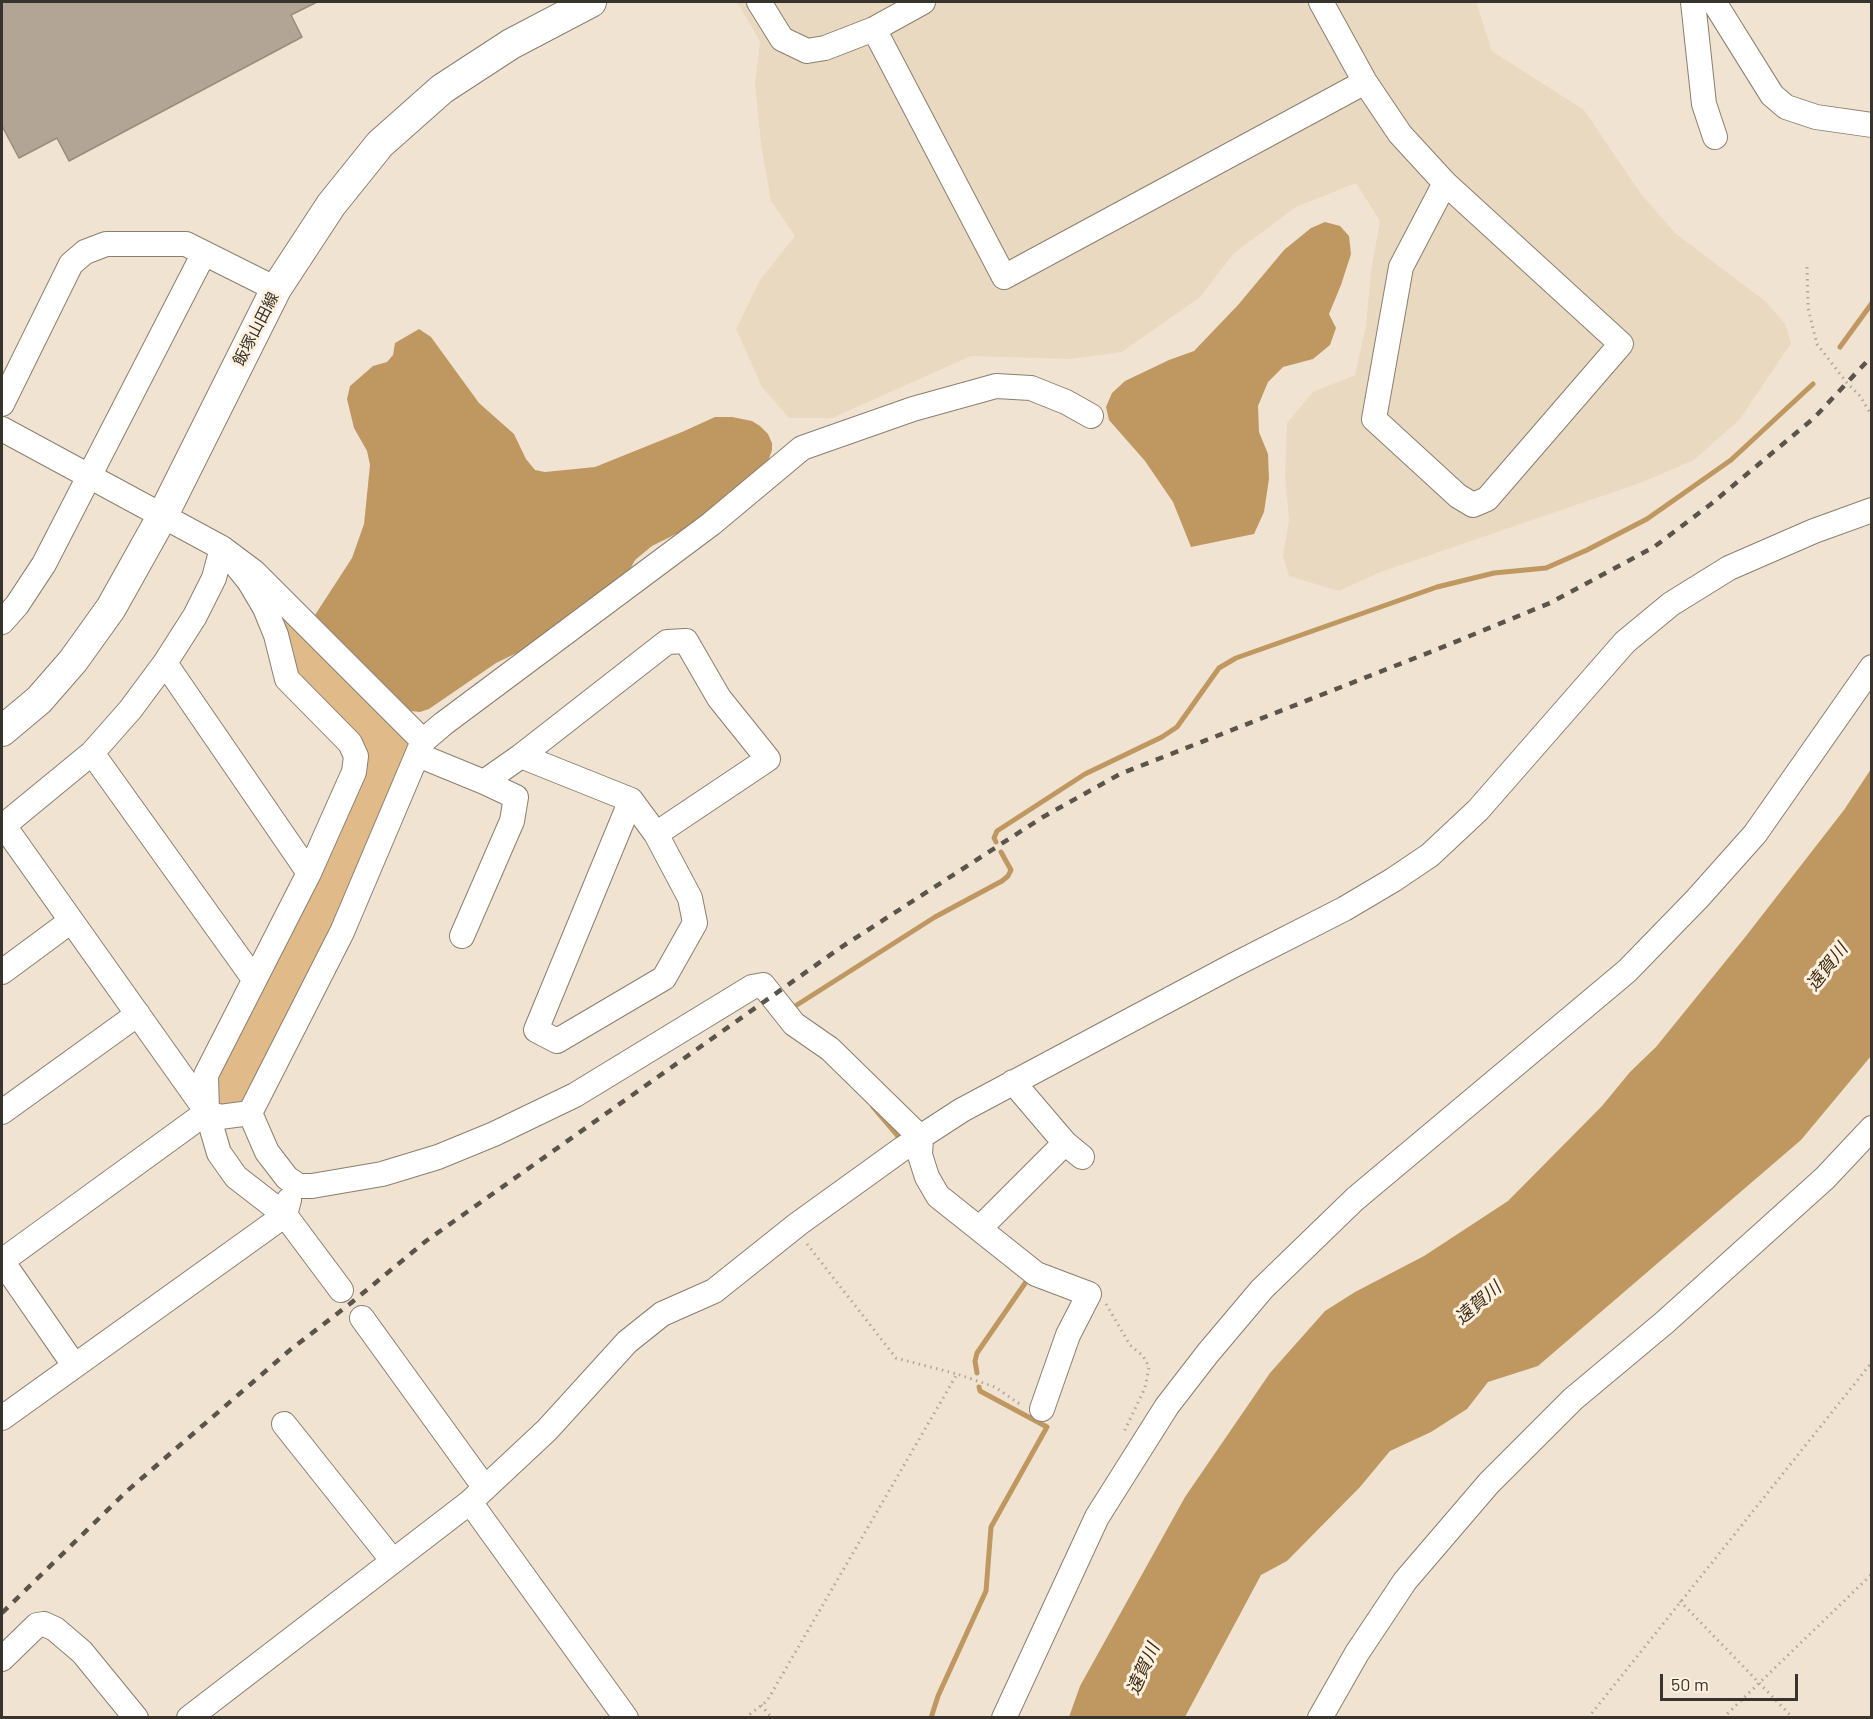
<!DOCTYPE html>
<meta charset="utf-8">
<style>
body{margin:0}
#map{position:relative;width:1873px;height:1719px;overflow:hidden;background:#f1e3d2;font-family:Barlow,sans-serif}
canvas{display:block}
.frame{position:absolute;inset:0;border:3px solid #38332c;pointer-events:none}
.scale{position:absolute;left:1660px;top:1674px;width:138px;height:27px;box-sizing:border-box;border:3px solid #38332c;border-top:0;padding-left:8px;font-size:18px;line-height:21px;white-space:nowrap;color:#38332c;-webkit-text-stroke:4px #fef1df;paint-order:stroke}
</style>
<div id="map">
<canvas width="1873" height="1719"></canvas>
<div class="frame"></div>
<div class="scale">50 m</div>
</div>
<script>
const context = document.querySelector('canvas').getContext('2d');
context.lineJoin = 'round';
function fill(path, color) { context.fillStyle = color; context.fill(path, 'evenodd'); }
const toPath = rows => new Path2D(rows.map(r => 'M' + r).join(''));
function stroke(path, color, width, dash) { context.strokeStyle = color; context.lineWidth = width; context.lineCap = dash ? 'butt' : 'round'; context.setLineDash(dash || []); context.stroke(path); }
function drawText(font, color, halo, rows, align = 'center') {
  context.font = font + ' Barlow,"Noto Sans JP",sans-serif'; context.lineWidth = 6; context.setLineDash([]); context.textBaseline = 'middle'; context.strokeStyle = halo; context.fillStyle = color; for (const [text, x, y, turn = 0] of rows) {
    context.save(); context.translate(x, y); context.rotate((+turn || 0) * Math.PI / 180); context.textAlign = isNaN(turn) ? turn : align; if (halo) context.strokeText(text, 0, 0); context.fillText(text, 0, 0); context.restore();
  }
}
fill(toPath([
 [737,2,1476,2,1492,51,1584,110,1641,194,1675,233,1765,301,1785,324,1791,343,1740,419,1694,460,1640,483,1378,573,1339,591,1289,576,1283,556,1289,520,1285,477,1287,423,1313,392,1355,375,1366,326,1371,271,1380,221,1356,183,1296,207,1234,253,1200,297,1122,352,1070,359,971,356,832,418,789,418,762,387,736,329,760,280,795,236,771,201,761,144,755,84,760,41]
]), '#ead9c1');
fill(toPath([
 [284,614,409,736,412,752,353,887,243,1103,220,1108,212,1080,364,764,293,678,276,621]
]), '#e0bb89');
fill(toPath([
 [1325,222,1340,226,1349,236,1351,254,1341,285,1329,314,1336,328,1330,345,1313,359,1283,367,1268,382,1258,406,1259,432,1268,454,1269,479,1264,512,1254,534,1191,547,1173,502,1145,461,1109,420,1106,407,1112,393,1125,381,1169,360,1194,351,1238,305,1284,250,1311,228],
 [419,329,431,337,479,403,514,434,526,459,535,470,545,472,595,467,682,432,715,417,732,417,752,421,760,426,768,434,772,443,772,450,767,464,700,522,652,546,635,560,628,573,529,647,496,663,429,709,420,712,411,711,315,615,352,558,364,524,370,465,367,451,354,428,347,399,350,386,373,366,387,362,393,355,395,343],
 [1871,769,1871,1056,1801,1140,1538,1366,1488,1382,1467,1409,1431,1432,1390,1451,1360,1487,1287,1561,1261,1575,1185,1717,1069,1717,1080,1686,1185,1497,1270,1373,1325,1311,1355,1292,1424,1256,1508,1201,1602,1106,1630,1072,1656,1047,1746,936,1844,810]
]), '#bf9861');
stroke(toPath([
 [1840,347,1872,303],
 [996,842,994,838,997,831,1085,774,1162,737,1177,727,1219,668,1236,658,1437,587,1494,573,1546,568,1587,550,1647,519,1731,460,1813,384],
 [789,1010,935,917,1002,881,1008,876,1011,870,1001,852],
 [873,1107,902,1141],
 [977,1373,975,1361,977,1353,1028,1279,1025,1277],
 [931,1718,938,1696,986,1591,991,1527,1047,1427,980,1391,979,1387]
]), '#bf9861', 5);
const building = toPath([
 [2,2,317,2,291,15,302,37,69,161,57,138,19,158,2,126,2,2]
]);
fill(building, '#b2a595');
stroke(building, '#988c7c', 1.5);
const minor = toPath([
 [759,2,782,39,807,51,825,48,874,29,923,2],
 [1321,2,1365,82,1400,134,1445,183,1621,344,1487,499,1473,505,1458,496,1374,419,1401,267,1445,183],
 [1693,2,1704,104,1715,137],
 [1714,2,1772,95,1786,107,1816,117,1872,125],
 [874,29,1004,277,1365,82],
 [2,404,71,264,85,252,106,244,186,244,276,289],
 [2,429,222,548,249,581,265,608,276,635,287,679,350,743,356,756,354,772,309,873,206,1075,207,1112,219,1153,236,1177,285,1215,341,1290],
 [2,622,17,605,44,564,204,253],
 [165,663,309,873],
 [92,753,254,979],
 [418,755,484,782,521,756,631,800,656,834,690,898,695,923,664,978,557,1041,536,1030,631,800],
 [521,756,667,642,686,641,719,698,768,759,656,834],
 [2,823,207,1112,220,1117,250,1113],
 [2,827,92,753,130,710,165,663,195,616,214,578,222,548,254,572,423,741],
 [462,936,512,821,516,797,484,782],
 [2,972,71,921],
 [1013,1082,1065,1143,1082,1157],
 [2,1112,138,1014],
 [980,1228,1065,1143],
 [2,1261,207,1112],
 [2,1261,74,1365],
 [362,1318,485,1488],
 [1042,1409,1068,1335,1089,1294,1036,1274,938,1196,927,1177,920,1155,921,1138,830,1049,794,1024,763,985,752,987,575,1095,494,1134,438,1157,382,1174,312,1186,299,1186,287,1178,267,1152,250,1113,342,932,423,741,443,724,711,524,802,448,913,409,996,386,1031,388,1066,402,1091,416],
 [2,1418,285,1215,289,1200],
 [284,1424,393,1561],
 [470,1502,626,1718],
 [2,1659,37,1625,44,1624,55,1629,82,1652,136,1718],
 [189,1718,470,1502,547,1430,627,1342,662,1314,714,1291,798,1224,902,1149,962,1110,1232,966,1344,909,1393,880,1430,855,1478,810,1625,642,1671,604,1729,568,1814,531,1872,510],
 [1004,1718,1097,1517,1167,1406,1208,1353,1262,1289,1355,1199,1627,971,1697,899,1755,834,1872,667],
 [1320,1718,1357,1653,1405,1581,1489,1483,1573,1399,1664,1323,1825,1178,1872,1128]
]);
const major = toPath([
 [2,731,39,700,73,661,111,608,163,515,276,289,331,205,380,144,442,89,511,44,591,2]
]);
stroke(minor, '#8b7f6f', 26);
stroke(major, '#8b7f6f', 32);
stroke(toPath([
 [1807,267,1808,308,1817,344,1847,383,1860,396,1872,416],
 [807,1244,896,1358,957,1374],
 [1106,1304,1130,1345,1143,1356,1149,1367,1145,1388,1123,1434],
 [1680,1601,1793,1718],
 [761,1705,772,1718],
 [745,1718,767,1701,957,1374,995,1387,1021,1405],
 [1588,1718,1872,1362],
 [1723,1718,1872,1574]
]), '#b2a79a', 3, [1.5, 4.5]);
stroke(minor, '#fff', 24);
stroke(major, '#fff', 30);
stroke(toPath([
 [2,1613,127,1491,290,1350,351,1303,426,1241,840,948,1043,817,1120,774,1438,649,1550,603,1654,547,1711,504,1814,418,1872,356]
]), '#5a544b', 4.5, [8, 8]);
drawText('16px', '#38332c', '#fef1df', [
 ["飯塚山田線",256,329,-63]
]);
drawText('italic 18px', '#3d2c13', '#fef1df', [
 ["遠賀川",1827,967,-52],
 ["遠賀川",1478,1303,-41],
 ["遠賀川",1143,1669,-66]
]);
</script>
